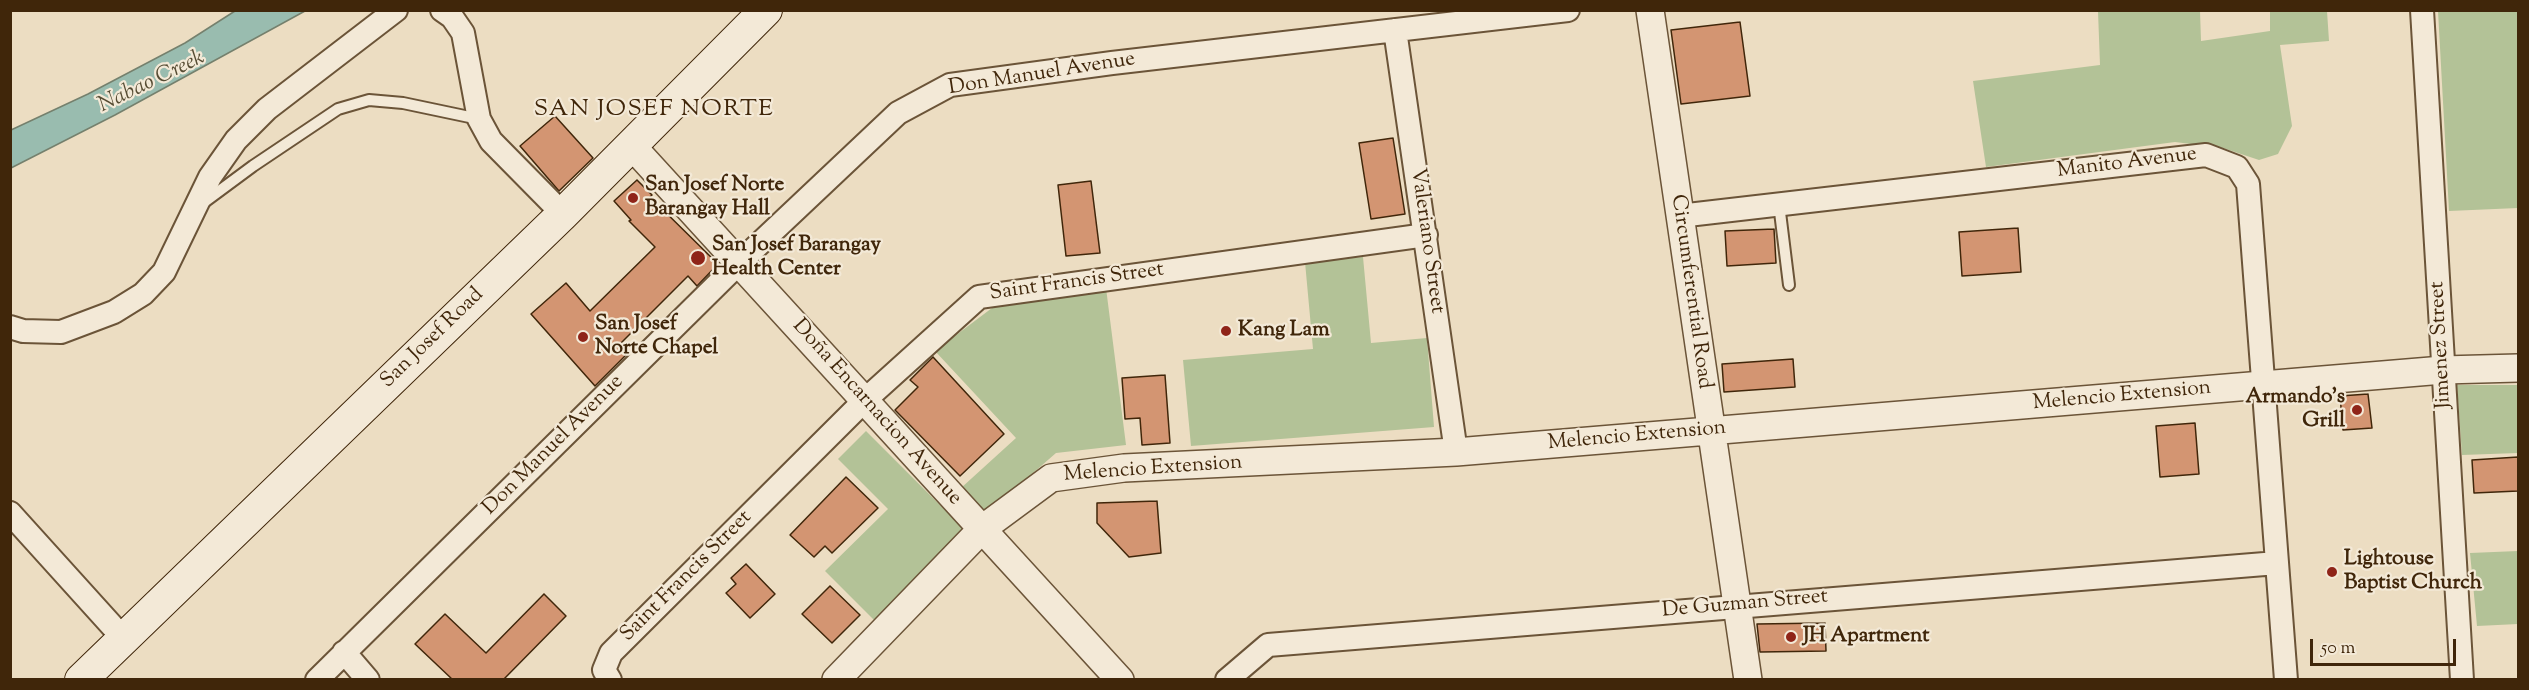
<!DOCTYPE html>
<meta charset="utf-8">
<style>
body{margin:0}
#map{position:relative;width:2529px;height:690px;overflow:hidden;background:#ecddc2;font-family:"Sorts Mill Goudy",serif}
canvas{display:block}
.frame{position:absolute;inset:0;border:12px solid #40260a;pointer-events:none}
.scale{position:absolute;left:2310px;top:639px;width:146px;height:27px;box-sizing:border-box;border:3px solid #40260a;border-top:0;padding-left:8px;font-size:18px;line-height:21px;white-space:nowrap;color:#40260a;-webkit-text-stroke:4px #f3e9d7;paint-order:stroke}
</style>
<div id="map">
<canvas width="2529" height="690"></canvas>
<div class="frame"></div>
<div class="scale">50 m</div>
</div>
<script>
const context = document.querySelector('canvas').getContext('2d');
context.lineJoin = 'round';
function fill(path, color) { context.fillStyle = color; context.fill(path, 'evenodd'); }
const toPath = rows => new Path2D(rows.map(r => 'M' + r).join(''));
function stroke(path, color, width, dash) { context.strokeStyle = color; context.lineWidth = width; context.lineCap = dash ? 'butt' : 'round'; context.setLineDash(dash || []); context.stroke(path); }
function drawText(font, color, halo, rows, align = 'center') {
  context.font = font + ' "Sorts Mill Goudy",serif'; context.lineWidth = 4.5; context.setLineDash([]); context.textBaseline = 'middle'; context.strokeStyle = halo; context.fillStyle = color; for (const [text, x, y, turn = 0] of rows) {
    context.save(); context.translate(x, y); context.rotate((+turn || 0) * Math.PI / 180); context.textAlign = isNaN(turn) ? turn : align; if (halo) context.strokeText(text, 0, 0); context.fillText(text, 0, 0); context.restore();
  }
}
fill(toPath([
 [2098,11,2200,11,2201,41,2270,31,2270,11,2327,11,2329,41,2280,45,2292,126,2278,154,2259,160,2223,148,2175,142,1986,167,1973,81,2100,65],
 [2438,11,2518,11,2518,208,2449,211],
 [1363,257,1371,343,1427,338,1434,427,1191,446,1183,360,1313,349,1305,262],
 [1106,288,1126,445,1056,453,987,513,961,488,1016,438,935,351,992,308],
 [2457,385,2518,385,2518,453,2462,455],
 [866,431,965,530,874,620,825,571,888,509,838,459],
 [2518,551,2518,624,2477,626,2470,553]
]), '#b3c297');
const water = toPath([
 [235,11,305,11,115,115,11,168,11,130,88,94,185,43,235,11]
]);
fill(water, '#99bcaf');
stroke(water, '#75806d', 1.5);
const building = toPath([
 [1740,22,1750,96,1681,104,1671,30,1740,22],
 [555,116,593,158,559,191,520,146,555,116],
 [1393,138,1405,214,1371,219,1359,143,1393,138],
 [637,180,652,195,650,197,718,264,697,286,688,276,620,344,628,353,595,386,531,314,566,283,590,311,655,247,629,221,631,220,614,201,637,180],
 [1091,181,1100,253,1066,256,1058,185,1091,181],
 [2018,228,2021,272,1962,276,1959,232,2018,228],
 [1774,229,1776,263,1727,266,1725,231,1774,229],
 [933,357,1004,434,960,476,895,410,918,387,910,380,933,357],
 [1793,359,1795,387,1724,392,1722,364,1793,359],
 [1165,375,1170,443,1142,445,1140,418,1125,419,1122,378,1165,375],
 [2368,394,2372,428,2343,430,2340,396,2368,394],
 [2195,423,2199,474,2160,477,2156,426,2195,423],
 [2518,457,2518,491,2474,493,2472,460,2518,457],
 [846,477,878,508,832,553,825,546,814,557,790,535,846,477],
 [1157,501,1161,553,1129,557,1097,523,1097,503,1157,501],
 [746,564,775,594,750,618,726,593,736,584,731,578,746,564],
 [830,586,860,615,832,643,802,614,830,586],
 [544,594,566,616,503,680,453,680,415,644,445,614,486,653,544,594],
 [1825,623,1826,651,1760,652,1757,624,1825,623]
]);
fill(building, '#d39572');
stroke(building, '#40260a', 1.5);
const service = toPath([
 [203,203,253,166,338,109,369,100,403,103,479,119],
 [1779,204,1789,285]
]);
const minor = toPath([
 [442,10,452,17,463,33,479,119,491,141,563,214],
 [2422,10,2462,680],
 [1395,30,1456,452],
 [1679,216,2206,155,2237,167,2248,184,2286,680],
 [10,327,23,331,61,332,114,312,143,294,164,272,210,177,236,140,267,109,396,10],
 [10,513,123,638],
 [344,652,368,680],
 [317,680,739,263,898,113,950,85,1112,63,1568,10],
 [610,680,604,670,611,653,865,400,979,297,1426,235],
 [1227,680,1268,645,2277,563]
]);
const tertiary = toPath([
 [1650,10,1748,680],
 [632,146,1120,680],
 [836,680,982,529,1051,478,1124,468,1456,452,2443,370,2518,368]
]);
const secondary = toPath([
 [81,680,563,214,766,10]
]);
stroke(service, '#6b5438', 14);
stroke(minor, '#6b5438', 26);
stroke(tertiary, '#6b5438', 30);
stroke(secondary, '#40260a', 34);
stroke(service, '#f3e9d7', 10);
stroke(minor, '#f3e9d7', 22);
stroke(tertiary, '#f3e9d7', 27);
stroke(secondary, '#f3e9d7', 32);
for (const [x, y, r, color] of [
 [633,198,6,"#8f2418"],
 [698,258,8,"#8f2418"],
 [1226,331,6,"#8f2418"],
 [583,337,6,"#8f2418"],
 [2357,410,6,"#8f2418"],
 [2332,572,6,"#8f2418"],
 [1791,637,6,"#8f2418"]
]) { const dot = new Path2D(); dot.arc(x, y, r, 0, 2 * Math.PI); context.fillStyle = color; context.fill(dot); stroke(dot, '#f3e9d7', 2); }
drawText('21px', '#40260a', '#f3e9d7', [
 ["Don Manuel Avenue",1042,75,-9],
 ["Manito Avenue",2127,164,-7],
 ["Valeriano Street",1426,241,82],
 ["Saint Francis Street",1077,283,-8],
 ["Circumferential Road",1690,292,82],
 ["San Josef Road",433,339,-44],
 ["Jimenez Street",2442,345,-93],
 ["Melencio Extension",2122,397,-5],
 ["Doña Encarnacion Avenue",876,413,48],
 ["Melencio Extension",1637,437,-5],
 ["Don Manuel Avenue",554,446,-45],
 ["Melencio Extension",1153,470,-4],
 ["Saint Francis Street",687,577,-45],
 ["De Guzman Street",1745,605,-5]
]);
drawText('bold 21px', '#40260a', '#f3e9d7', [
 ["San Josef Norte",645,186],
 ["Barangay Hall",645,210],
 ["San Josef Barangay",712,246],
 ["Health Center",712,270],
 ["San Josef",595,325],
 ["Norte Chapel",595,349],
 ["Kang Lam",1238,331],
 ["Armando's",2345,398,"right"],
 ["Grill",2345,422,"right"],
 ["Lightouse",2344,560],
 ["Baptist Church",2344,584],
 ["JH Apartment",1803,637]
], 'left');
drawText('italic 22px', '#564c33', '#f3e9d7', [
 ["Nabao Creek",152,83,-26]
]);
context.letterSpacing = '1.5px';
drawText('24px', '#40260a', '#f3e9d7', [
 ["SAN JOSEF NORTE",654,111]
]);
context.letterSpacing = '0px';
</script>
